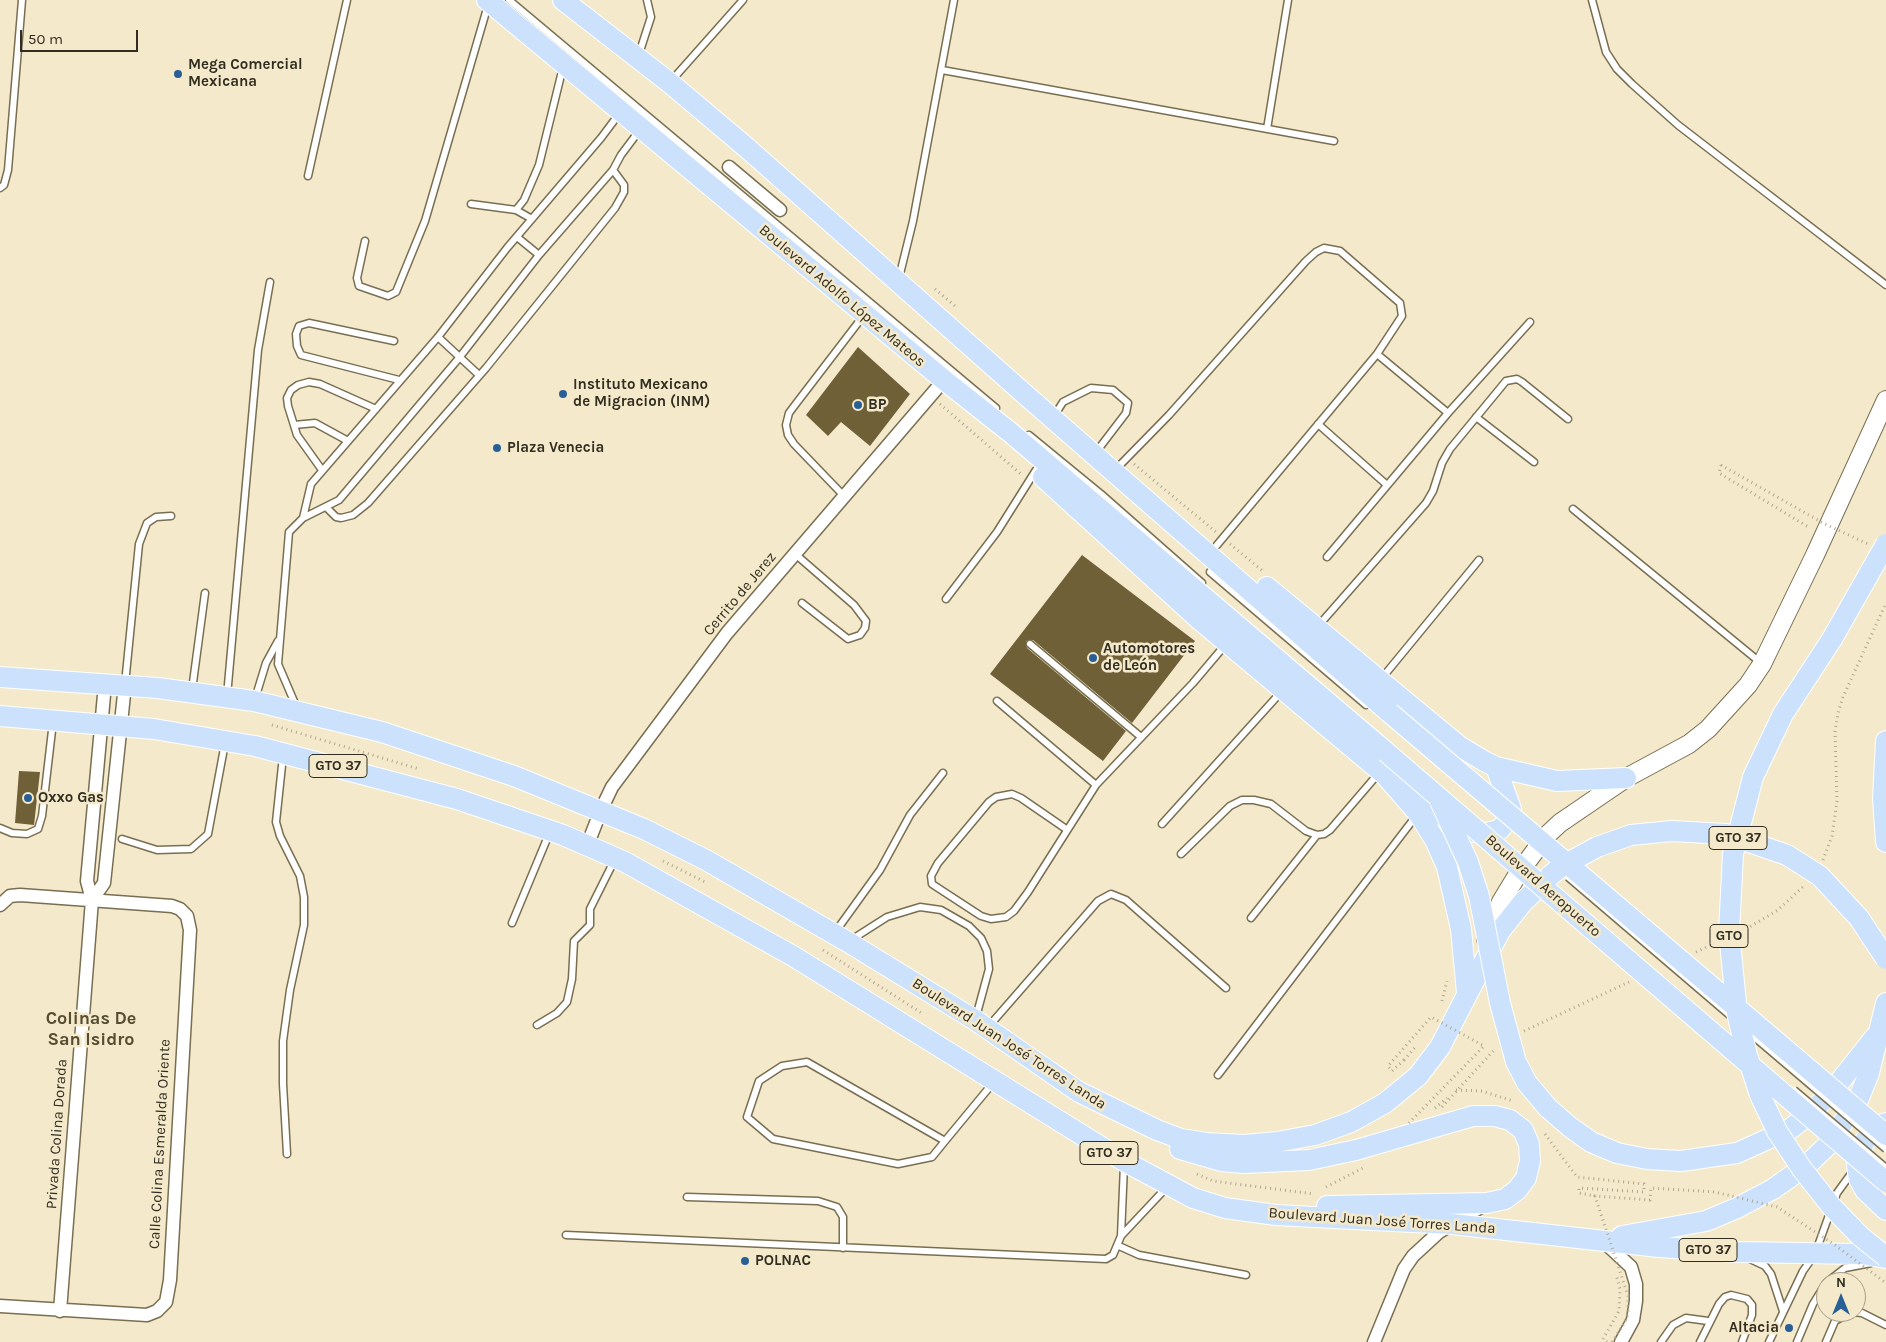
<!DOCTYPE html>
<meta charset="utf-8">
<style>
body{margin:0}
#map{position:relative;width:1886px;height:1342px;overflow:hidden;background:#f4e9ca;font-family:Karla,sans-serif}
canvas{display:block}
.north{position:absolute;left:1816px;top:1272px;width:50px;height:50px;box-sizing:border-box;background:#f4e9ca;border:1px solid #a69e86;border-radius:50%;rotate:0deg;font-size:14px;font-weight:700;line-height:20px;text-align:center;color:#312d21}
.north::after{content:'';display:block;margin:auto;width:18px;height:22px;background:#295f97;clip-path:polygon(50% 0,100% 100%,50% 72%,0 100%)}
.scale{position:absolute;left:20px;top:30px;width:118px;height:22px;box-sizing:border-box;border:2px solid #312d21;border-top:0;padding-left:6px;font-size:15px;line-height:18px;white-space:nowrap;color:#312d21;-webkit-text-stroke:4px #f4e9ca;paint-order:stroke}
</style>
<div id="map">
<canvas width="1886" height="1342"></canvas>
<div class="north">N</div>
<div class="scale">50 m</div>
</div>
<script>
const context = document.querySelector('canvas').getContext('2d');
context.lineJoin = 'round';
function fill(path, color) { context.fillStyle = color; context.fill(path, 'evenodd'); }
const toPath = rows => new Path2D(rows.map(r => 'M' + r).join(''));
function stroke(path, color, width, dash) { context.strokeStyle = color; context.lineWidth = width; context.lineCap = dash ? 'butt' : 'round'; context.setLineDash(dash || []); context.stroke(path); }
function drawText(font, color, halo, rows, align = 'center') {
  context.font = font + ' Karla,sans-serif'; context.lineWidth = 5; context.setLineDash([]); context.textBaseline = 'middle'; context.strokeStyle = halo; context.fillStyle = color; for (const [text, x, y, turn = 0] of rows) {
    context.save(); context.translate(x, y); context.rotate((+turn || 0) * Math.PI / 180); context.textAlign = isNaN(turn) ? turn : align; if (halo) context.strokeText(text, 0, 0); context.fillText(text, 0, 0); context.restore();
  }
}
fill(toPath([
 [858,347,910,394,870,446,841,422,828,436,806,415],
 [1082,555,1195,641,1132,723,1033,640,1026,641,1027,648,1126,731,1103,761,990,674],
 [19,771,40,772,34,825,15,823]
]), '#6f6037');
const lane = toPath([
 [509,0,996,408],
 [1592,0,1606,52,1617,69,1632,84,1678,125,1886,285],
 [639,54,651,17,647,0],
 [942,70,1334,141],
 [672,80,743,0],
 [1267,129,1288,0],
 [308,176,347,0],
 [0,188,4,185,8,170,22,0],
 [471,204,516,210,524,200,539,165,563,67],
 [516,210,532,219],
 [517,237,539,255],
 [365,241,357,278,359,286,388,296,396,292,425,221,488,5],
 [899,278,913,221,954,0],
 [438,337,479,375],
 [394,341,309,323,299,326,296,334,297,346,301,355,399,380],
 [1056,413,1063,402,1091,388,1113,390,1128,403,1126,413,1100,447],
 [1476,417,1534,462],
 [1318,424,1387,485],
 [294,425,315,423,348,441],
 [1029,435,1101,494,1202,583],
 [1121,464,1169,415,1306,261,1316,252,1324,248,1340,251,1400,303,1402,316,1377,354,1448,413,1530,322],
 [322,470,297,435,288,406,287,398,291,390,298,385,309,382,320,384,376,409],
 [844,496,794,444,788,435,786,425,789,413,795,405,864,315],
 [326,507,336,517,341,518,353,515,368,503,486,368,615,208,624,192,624,185,613,170],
 [1573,509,1761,663],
 [303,518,311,484,438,337,507,248,601,138,619,114],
 [1217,545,1377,354],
 [794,553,854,605,866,621,865,628,860,635,848,639,802,603],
 [1327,557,1448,413],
 [1210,572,1366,705],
 [946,599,997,532,1036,470],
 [1319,625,1426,503,1433,491,1442,463,1450,449,1506,381,1517,379,1522,382,1568,419],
 [1030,644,1141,737],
 [1382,678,1479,560],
 [125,684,139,544,147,523,156,517,171,516],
 [192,690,205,593],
 [227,696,258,350,270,282],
 [255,699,266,663,278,641],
 [997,701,1096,785,1193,683,1226,644],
 [296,706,278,664,289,532,303,518,339,500,459,358,539,255,613,170,621,155,639,131],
 [283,756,276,822,280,836,300,876,304,897,304,925,290,990,283,1041,283,1084,287,1154],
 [1162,824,1282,691],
 [0,828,12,833,27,834,38,829,42,816,53,722],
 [1066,829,1021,798,1012,794,996,797,989,802,938,863,931,876,932,884,981,916,991,919,1006,917,1014,911,1028,892,1096,785],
 [122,839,157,850,191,849,208,834,225,743],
 [1181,854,1230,806,1242,800,1254,800,1271,804,1306,831,1317,835,1324,834,1330,830,1378,774],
 [1251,918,1317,835],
 [512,923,549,834],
 [836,931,880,870,910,815,943,773],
 [851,940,887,917,920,907,941,910,969,926,981,938,987,951,989,969,976,1017],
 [537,1025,557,1013,567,1002,572,979,574,941,590,925,590,909,614,861],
 [989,1026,1098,901,1111,894,1126,900,1226,988],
 [1218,1075,1416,816],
 [945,1141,807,1062,782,1066,759,1081,747,1117,773,1139,898,1164,932,1157,945,1141,993,1083],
 [687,1197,818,1201,837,1207,843,1217,843,1248],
 [566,1235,1106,1259,1113,1255,1121,1236,1124,1165],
 [1121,1236,1167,1187],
 [1119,1246,1139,1255,1246,1275],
 [1750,1259,1765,1266,1771,1274,1783,1311],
 [1827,1282,1845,1268,1871,1263],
 [1852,1312,1862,1313,1886,1325],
 [1661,1342,1673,1325,1686,1318,1708,1321],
 [1700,1342,1719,1304,1725,1297,1731,1295,1747,1299,1752,1305,1752,1315,1742,1342],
 [1769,1342,1803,1271,1815,1254,1837,1193,1853,1171],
 [1797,1342,1813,1304,1826,1283],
 [1826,1342,1835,1321,1851,1312]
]);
const street = toPath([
 [729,167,780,210],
 [587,846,601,810,612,787,727,633,944,380],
 [92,900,104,883,125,685],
 [0,905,10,896,20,895,172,906,180,909,187,916,190,930,170,1280,166,1302,157,1311,147,1315,0,1306],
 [1603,1241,1631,1267,1636,1284,1636,1301,1633,1320,1621,1342],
 [60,1311,92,900,87,881,105,684],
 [1374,1342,1404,1269,1413,1256,1439,1232,1484,1205]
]);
const secondary = toPath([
 [1486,939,1501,902,1518,874,1546,836,1560,823,1626,778,1689,744,1708,729,1748,685,1762,664,1815,555,1886,400]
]);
const primary = toPath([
 [487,0,944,380,1011,433,1386,752],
 [563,0,670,83,747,148,1028,397,1390,713],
 [1043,477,1200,620,1384,774,1418,813,1435,840,1447,867,1461,929,1467,993],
 [1267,587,1459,746,1484,761,1496,767,1557,781,1626,778],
 [0,677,158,688,254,701,382,732,514,776,644,829,706,860,848,942,975,1020,1079,1092,1157,1130,1181,1139,1207,1143,1244,1145,1277,1142,1315,1135,1351,1122,1385,1103,1418,1076,1440,1047,1500,931,1523,902,1551,875],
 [0,716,154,729,255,746,457,799,563,835,625,862,793,956,1124,1161,1193,1198,1225,1208,1276,1215,1452,1224,1659,1247,1738,1252,1862,1254,1886,1258],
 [1886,741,1883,798,1886,842],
 [1408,788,1454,825,1466,831,1487,833,1499,830,1508,820,1511,809,1496,767],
 [1548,1108,1570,1127,1591,1142,1617,1153,1647,1159,1681,1161,1737,1153,1790,1129,1813,1111,1834,1089,1875,1037],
 [1886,1123,1880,1125,1864,1142,1857,1166,1859,1179,1865,1190,1886,1210],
 [1180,1149,1221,1161,1244,1163,1309,1160,1356,1150,1473,1116,1495,1116,1510,1120,1523,1130,1529,1144,1530,1161,1526,1178,1517,1190,1505,1199,1487,1203,1327,1206],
 [1622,1236,1706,1221,1737,1208,1773,1189,1807,1165,1829,1144,1859,1098,1869,1073,1886,1003]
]);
stroke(lane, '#786e52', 9);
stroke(street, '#786e52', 15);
stroke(secondary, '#786e52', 20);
stroke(primary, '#fff', 22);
stroke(toPath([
 [935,289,955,306],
 [940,404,1022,475],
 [1134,464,1216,532],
 [1721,465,1719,473,1810,528],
 [1230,544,1264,572],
 [272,725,419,769],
 [1823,860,1832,836,1837,801,1835,732,1838,713,1843,697,1886,603],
 [663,861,707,883],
 [1746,929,1778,910,1805,885],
 [823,950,923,1014],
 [1696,952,1713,944],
 [1442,1001,1447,981],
 [1524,1031,1629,982],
 [1404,1060,1417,1045],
 [1456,1090,1482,1091,1513,1101],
 [1442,1107,1495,1049],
 [1435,1108,1447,1098],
 [1545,1134,1577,1177,1644,1184,1644,1192,1579,1188,1579,1193,1595,1196],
 [1197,1174,1213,1181,1314,1194],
 [1326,1187,1365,1167],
 [1607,1342,1603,1339,1619,1311,1620,1289,1616,1274]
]), '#b0a78f', 3, [1, 4]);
stroke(lane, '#fff', 6);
stroke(street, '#fff', 12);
stroke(secondary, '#fff', 18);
stroke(primary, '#cce2fc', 20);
const laneBridge = toPath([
 [1568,877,1733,1018],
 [1746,1030,1886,1149],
 [1794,1090,1886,1168]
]);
const primaryBridge = toPath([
 [1886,544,1832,639,1783,714,1753,777,1733,854,1729,932,1737,1013,1747,1055,1760,1095,1777,1131,1802,1169,1832,1207,1860,1236,1886,1257],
 [1390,713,1886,1135],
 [1386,752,1886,1182],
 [1440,801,1468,862,1479,896,1500,1003,1516,1062,1527,1083,1548,1108],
 [1551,875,1562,866,1597,847,1631,835,1672,831,1726,834,1787,855,1820,876,1859,918,1886,959]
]);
stroke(laneBridge, '#786e52', 9, []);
stroke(primaryBridge, '#fff', 22, []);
stroke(toPath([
 [1721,465,1823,523,1868,544],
 [1404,1060,1392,1071,1388,1066,1431,1017,1484,1046,1409,1123],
 [1612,1342,1625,1322,1628,1314,1628,1296,1595,1196,1650,1200,1651,1188,1715,1192,1777,1207,1835,1245,1886,1283]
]), '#b0a78f', 3, [1, 4]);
stroke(laneBridge, '#fff', 6);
stroke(primaryBridge, '#cce2fc', 20);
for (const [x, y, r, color] of [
 [178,74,5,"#295f97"],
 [563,394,5,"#295f97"],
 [858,405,5,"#295f97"],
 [497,448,5,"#295f97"],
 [1093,658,5,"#295f97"],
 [28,798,5,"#295f97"],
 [745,1261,5,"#295f97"],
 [1789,1328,5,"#295f97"]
]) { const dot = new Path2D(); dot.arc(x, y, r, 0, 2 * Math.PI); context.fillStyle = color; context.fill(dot); stroke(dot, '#f4e9ca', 2); }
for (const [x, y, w] of [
 [338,766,58],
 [1738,838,58],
 [1729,936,38],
 [1109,1153,58],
 [1708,1250,58]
]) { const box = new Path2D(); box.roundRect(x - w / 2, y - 11.5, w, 23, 4); context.fillStyle = '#f4e9ca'; context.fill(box); stroke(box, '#312d21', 1); }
drawText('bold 14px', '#312d21', null, [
 ["GTO 37",338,766],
 ["GTO 37",1738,838],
 ["GTO",1729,936],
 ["GTO 37",1109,1153],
 ["GTO 37",1708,1250]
]);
drawText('bold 15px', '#312d21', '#f4e9ca', [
 ["Mega Comercial",188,65],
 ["Mexicana",188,82],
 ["Instituto Mexicano",573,385],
 ["de Migracion (INM)",573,402],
 ["BP",868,405],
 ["Plaza Venecia",507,448],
 ["Automotores",1103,649],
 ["de León",1103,666],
 ["Oxxo Gas",38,798],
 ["POLNAC",755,1261],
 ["Altacia",1779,1328,"right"]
], 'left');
drawText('15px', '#312d21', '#f4e9ca', [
 ["Boulevard Adolfo López Mateos",842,296,40],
 ["Cerrito de Jerez",740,594,-50],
 ["Boulevard Aeropuerto",1543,886,41],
 ["Boulevard Juan José Torres Landa",1009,1044,33],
 ["Privada Colina Dorada",57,1134,-86],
 ["Calle Colina Esmeralda Oriente",160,1144,-87],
 ["Boulevard Juan José Torres Landa",1382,1221,4]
]);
drawText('bold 18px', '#554c31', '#f4e9ca', [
 ["Colinas De",91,1019],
 ["San Isidro",91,1040]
]);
</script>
